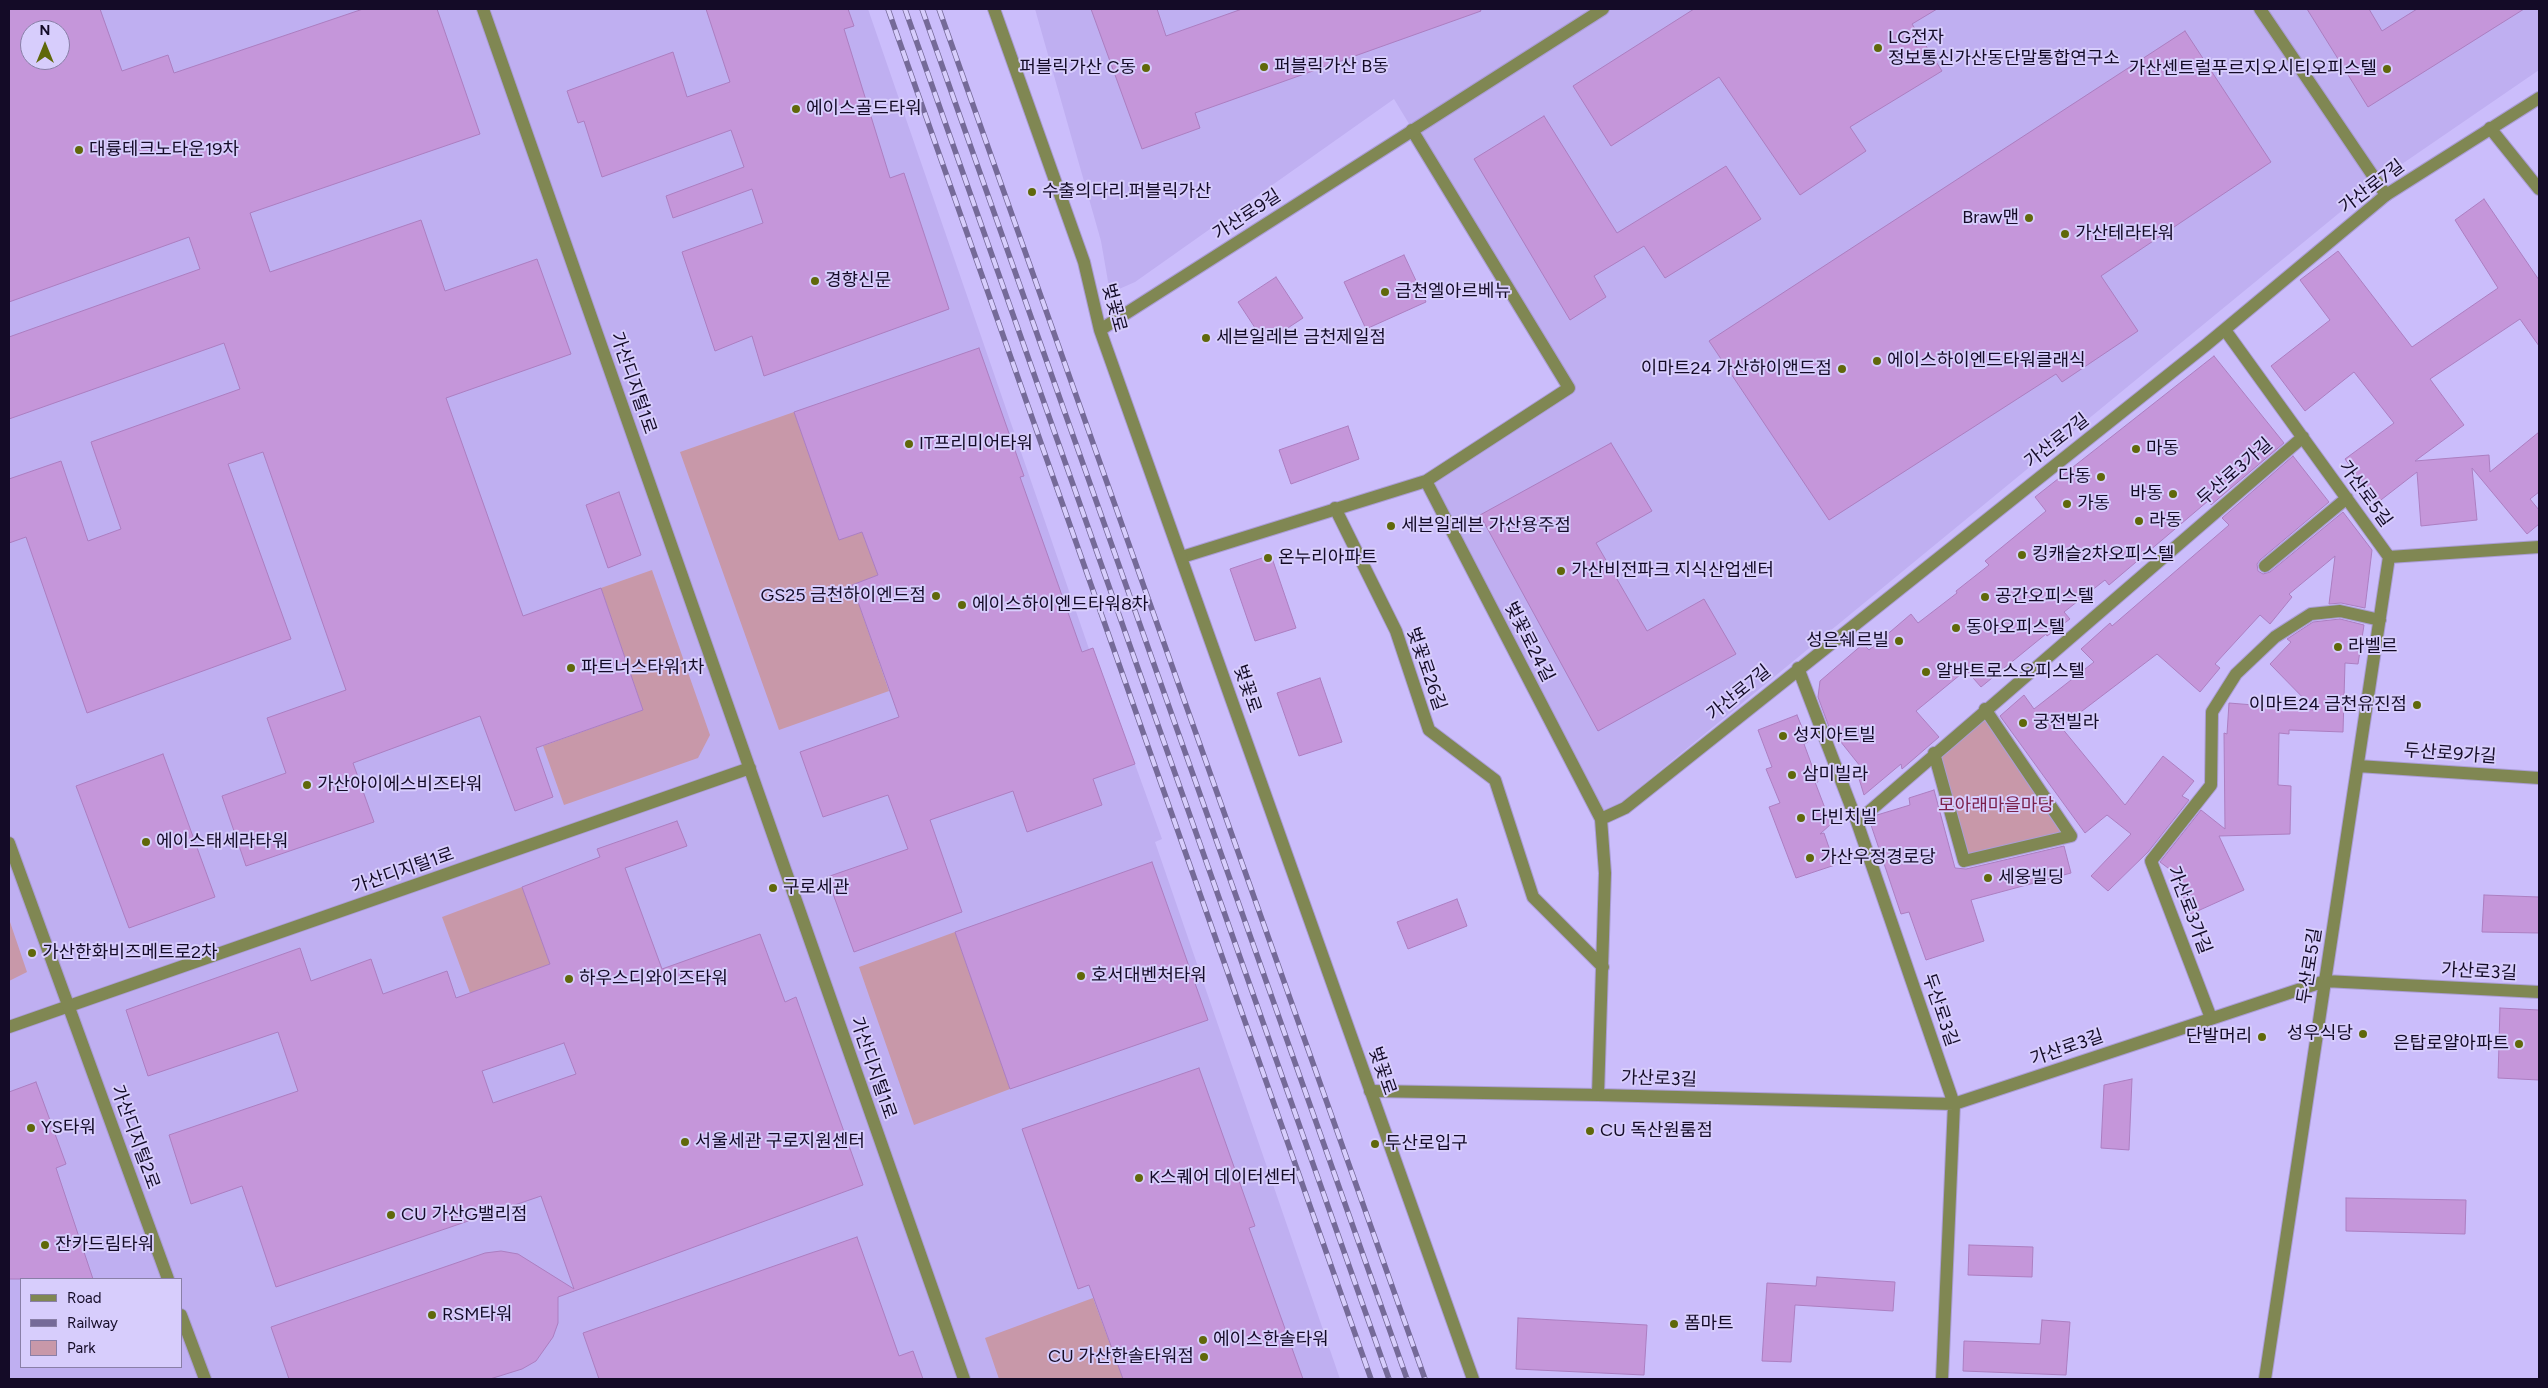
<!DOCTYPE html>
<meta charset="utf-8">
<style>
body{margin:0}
#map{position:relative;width:2548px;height:1388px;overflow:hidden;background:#cbbdfb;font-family:Figtree,sans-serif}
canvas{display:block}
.frame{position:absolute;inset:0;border:10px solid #140b27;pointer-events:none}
.legend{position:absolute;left:20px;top:1278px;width:162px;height:90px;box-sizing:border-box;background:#d7cdfc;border:1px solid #897fa7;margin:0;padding:6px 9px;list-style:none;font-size:15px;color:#140b27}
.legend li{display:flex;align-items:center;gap:10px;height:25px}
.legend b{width:25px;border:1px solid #897fa7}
.north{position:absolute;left:20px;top:20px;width:50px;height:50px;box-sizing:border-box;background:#d7cdfc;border:1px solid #897fa7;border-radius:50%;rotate:0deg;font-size:14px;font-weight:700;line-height:20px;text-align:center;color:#140b27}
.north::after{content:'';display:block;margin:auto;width:18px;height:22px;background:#60680a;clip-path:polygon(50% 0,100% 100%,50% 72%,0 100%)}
</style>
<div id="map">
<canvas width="2548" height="1388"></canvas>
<div class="frame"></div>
<ul class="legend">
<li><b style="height:6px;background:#808753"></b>Road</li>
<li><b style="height:6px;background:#756a98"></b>Railway</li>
<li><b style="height:14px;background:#c898a9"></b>Park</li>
</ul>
<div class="north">N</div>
</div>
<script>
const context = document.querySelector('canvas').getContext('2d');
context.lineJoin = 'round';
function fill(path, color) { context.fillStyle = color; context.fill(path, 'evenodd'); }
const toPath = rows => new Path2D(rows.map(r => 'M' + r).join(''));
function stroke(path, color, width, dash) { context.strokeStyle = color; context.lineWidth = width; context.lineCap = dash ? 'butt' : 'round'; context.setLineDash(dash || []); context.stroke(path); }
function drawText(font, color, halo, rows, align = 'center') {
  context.font = font + ' Figtree,"Noto Sans KR",sans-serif'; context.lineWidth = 4; context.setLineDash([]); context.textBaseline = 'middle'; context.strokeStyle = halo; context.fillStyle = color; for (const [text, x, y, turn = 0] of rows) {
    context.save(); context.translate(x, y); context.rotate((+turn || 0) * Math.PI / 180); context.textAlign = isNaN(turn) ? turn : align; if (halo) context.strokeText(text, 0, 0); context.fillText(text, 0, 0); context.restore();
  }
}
fill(toPath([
 [9,9,868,9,1089,649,1093,648,1162,839,1155,842,1340,1379,9,1379],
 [30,30,60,30,60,60,30,60],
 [21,1279,181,1279,181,1367,21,1367],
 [1035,9,2539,9,2539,70,2383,177,1601,819,1426,481,1569,388,1394,99,1135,282,1110,293,1101,241]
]), '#bfaff1');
fill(toPath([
 [794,412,839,540,862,532,878,575,852,585,889,691,779,730,680,452],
 [652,570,710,735,698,758,564,805,543,746,643,710,601,588],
 [1985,709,2071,836,1964,861,1934,753],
 [522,887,550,964,470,993,442,917],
 [9,919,27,972,9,981],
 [955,932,1010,1089,914,1125,859,967],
 [1093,1298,1123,1379,999,1379,985,1338]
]), '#c898a9');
const building = toPath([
 [9,9,100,9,122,71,168,55,174,73,363,9,437,9,480,134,250,213,270,272,421,220,445,291,537,259,571,354,446,398,523,616,601,588,643,710,536,748,553,797,515,811,480,716,353,763,374,822,246,866,222,796,286,773,267,718,346,690,263,452,228,464,291,639,87,713,26,537,9,543,9,479,61,461,88,541,121,529,91,442,240,389,224,343,9,419,9,337,200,269,189,237,9,302,9,9],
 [30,30,60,30,60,60,30,60,30,30],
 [706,9,848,9,854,26,844,29,890,178,904,173,949,309,764,376,752,336,715,351,682,252,763,223,752,189,673,218,666,196,744,167,731,130,602,177,584,121,578,123,567,91,673,52,687,97,730,82,706,9],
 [1091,9,1157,9,1166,36,1242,9,1480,9,1481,11,1195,113,1200,128,1142,149,1091,9],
 [1694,9,1937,9,1912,24,1942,71,1850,127,1866,151,1800,195,1719,77,1611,146,1573,86,1694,9],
 [2307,9,2369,9,2382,31,2417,9,2524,9,2368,107,2307,9],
 [2185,31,2271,162,2101,276,2138,331,2062,382,2056,374,1829,520,1709,341,2185,31],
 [1544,116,1617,233,1726,166,1761,219,1665,278,1644,246,1594,276,1606,297,1570,320,1474,159,1544,116],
 [2484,199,2539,280,2539,346,2520,319,2430,379,2464,425,2415,461,2489,455,2490,472,2539,432,2539,492,2530,499,2539,510,2539,524,2527,534,2472,468,2477,520,2421,526,2417,472,2377,503,2345,459,2394,423,2354,372,2305,411,2271,366,2330,320,2300,280,2338,251,2412,347,2498,288,2455,220,2484,199],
 [1404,255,1426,302,1366,329,1344,282,1404,255],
 [1276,277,1303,318,1265,343,1238,302,1276,277],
 [979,348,1024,476,1020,477,1082,652,1093,648,1135,764,1093,779,1102,805,1027,832,1013,791,930,820,962,912,854,952,827,877,908,849,888,795,823,817,800,752,899,717,852,585,878,575,862,532,839,540,794,412,979,348],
 [2214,356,2284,443,2211,505,2208,501,2109,585,2105,580,2064,612,2070,619,2047,636,2046,634,1981,687,1966,670,1916,711,1939,737,1902,769,1901,764,1864,795,1856,769,1860,766,1829,727,1818,697,1820,681,1863,644,1869,650,1911,614,1918,623,1957,593,1956,591,1989,565,1985,561,2046,511,2035,497,2214,356],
 [1348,426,1359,459,1291,484,1279,450,1348,426],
 [1611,443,1652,511,1596,543,1647,631,1704,599,1736,654,1598,731,1480,515,1611,443],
 [2293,456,2329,502,2260,560,2257,564,2258,571,2263,574,2270,572,2343,512,2372,550,2365,608,2341,603,2329,604,2335,556,2289,594,2292,597,2270,624,2260,615,2215,664,2220,668,2200,692,2157,654,2061,727,2125,805,2163,756,2194,781,2182,796,2189,800,2148,852,2108,891,2091,876,2131,834,2107,815,2085,833,2000,716,2024,695,2034,709,2094,662,2081,649,2110,623,2112,626,2229,525,2222,518,2293,456],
 [619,492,641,555,608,568,586,505,619,492],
 [1271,555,1296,628,1255,641,1230,569,1271,555],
 [2340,619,2364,625,2358,664,2345,663,2343,732,2289,730,2289,734,2279,733,2278,785,2291,786,2290,834,2219,836,2244,890,2191,914,2172,871,2160,862,2201,810,2225,829,2224,733,2227,734,2229,703,2315,710,2270,664,2291,642,2287,639,2313,622,2340,619],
 [1320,678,1342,742,1299,756,1277,693,1320,678],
 [1797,715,1808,742,1804,744,1818,782,1815,782,1831,824,1820,834,1824,833,1835,865,1796,878,1769,807,1780,803,1766,769,1772,767,1758,730,1797,715],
 [163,754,215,897,129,928,76,786,163,754],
 [1934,790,1955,868,1966,869,2064,846,2071,873,1971,900,1984,941,1926,960,1909,912,1901,914,1870,822,1877,815,1910,805,1909,798,1934,790],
 [677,821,687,846,625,868,662,969,760,934,785,1002,796,997,863,1185,558,1297,558,1323,553,1337,536,1361,522,1369,490,1379,289,1379,271,1327,485,1253,501,1251,518,1254,574,1289,541,1196,276,1287,242,1186,191,1204,169,1135,298,1091,278,1032,148,1076,126,1010,300,948,311,981,371,959,383,994,447,971,456,998,550,964,522,887,600,857,597,849,677,821],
 [564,1043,576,1074,493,1103,482,1071,564,1043],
 [1152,862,1208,1020,1010,1089,955,932,1152,862],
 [2484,895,2539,897,2539,933,2482,932,2484,895],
 [1457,899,1467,926,1408,949,1397,922,1457,899],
 [2500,1008,2539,1010,2539,1080,2498,1078,2500,1008],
 [1199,1068,1255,1226,1249,1228,1303,1379,1123,1379,1089,1285,1078,1289,1022,1129,1199,1068],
 [2132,1079,2129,1150,2101,1148,2104,1085,2132,1079],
 [36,1082,66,1164,56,1168,93,1279,9,1279,9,1092,36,1082],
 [2346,1198,2466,1200,2465,1234,2346,1231,2346,1198],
 [857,1237,899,1356,913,1351,923,1379,599,1379,583,1333,857,1237],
 [1969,1245,2033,1247,2032,1277,1968,1275,1969,1245],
 [1817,1277,1895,1282,1893,1311,1795,1305,1791,1362,1762,1361,1767,1283,1816,1286,1817,1277],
 [1518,1318,1647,1325,1644,1375,1516,1369,1518,1318],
 [2042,1320,2070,1322,2066,1375,1963,1371,1964,1341,2040,1344,2042,1320]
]);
fill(building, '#c596da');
stroke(building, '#ac7ec1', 1);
const minor = toPath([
 [2490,128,2539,189],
 [2225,330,2389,557,2539,547],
 [1426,481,1601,819,1605,873,1598,1095],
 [1335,508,1396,631,1429,730,1495,780,1533,897,1603,967],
 [1182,557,1426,481,1569,388,1412,130],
 [2265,566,2347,498],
 [1798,668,1857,822,1954,1104,1942,1379],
 [1934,753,1964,861,2071,836,1985,709],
 [2358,766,2539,778],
 [1601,819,1625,808,2206,345,2386,195],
 [1857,822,2303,437],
 [2211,1018,2151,861,2211,785,2212,712,2236,674,2275,637,2311,614,2340,611,2380,620],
 [9,1027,69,1006],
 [1370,1091,1598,1095,1954,1104,2325,981,2539,992],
 [2265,1379,2389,557]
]);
const tertiary = toPath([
 [483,9,964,1379],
 [994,9,1084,262,1100,330,1473,1379],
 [2260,9,2386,195,2539,98],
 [1100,330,1603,9],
 [9,843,168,1279],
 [69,1006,750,768],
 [181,1315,205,1379]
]);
stroke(minor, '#aa9dd5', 14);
stroke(tertiary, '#aa9dd5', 14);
stroke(minor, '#808753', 12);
stroke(tertiary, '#808753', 12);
const rail = toPath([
 [888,9,1371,1379],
 [905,9,1389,1379],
 [922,9,1407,1379],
 [939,9,1425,1379]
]);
stroke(rail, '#756a98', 5.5);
stroke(rail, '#d7cdfc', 4, [11]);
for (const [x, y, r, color] of [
 [1878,48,5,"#60680a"],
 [1264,67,5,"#60680a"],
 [1146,68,5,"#60680a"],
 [2387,69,5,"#60680a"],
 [796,109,5,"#60680a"],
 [79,150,5,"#60680a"],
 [1032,192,5,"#60680a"],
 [2029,218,5,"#60680a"],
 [2065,234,5,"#60680a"],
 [815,281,5,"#60680a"],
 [1385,292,5,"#60680a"],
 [1206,338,5,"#60680a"],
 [1877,361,5,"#60680a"],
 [1842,369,5,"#60680a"],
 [909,444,5,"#60680a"],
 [2136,449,5,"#60680a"],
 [2101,477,5,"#60680a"],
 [2173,494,5,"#60680a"],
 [2067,504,5,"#60680a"],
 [2139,521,5,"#60680a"],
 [1391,526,5,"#60680a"],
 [2022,555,5,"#60680a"],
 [1268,558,5,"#60680a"],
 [1561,571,5,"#60680a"],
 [936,596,5,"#60680a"],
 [1985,597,5,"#60680a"],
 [962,605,5,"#60680a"],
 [1956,628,5,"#60680a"],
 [1899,641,5,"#60680a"],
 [2338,647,5,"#60680a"],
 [571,668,5,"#60680a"],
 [1926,672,5,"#60680a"],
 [2417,705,5,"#60680a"],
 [2023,723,5,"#60680a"],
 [1783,736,5,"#60680a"],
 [1792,775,5,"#60680a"],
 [307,785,5,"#60680a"],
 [1801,818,5,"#60680a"],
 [146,842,5,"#60680a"],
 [1810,858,5,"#60680a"],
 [1988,878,5,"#60680a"],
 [773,888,5,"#60680a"],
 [32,953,5,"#60680a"],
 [1081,976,5,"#60680a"],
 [569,979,5,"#60680a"],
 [2363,1034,5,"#60680a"],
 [2262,1037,5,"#60680a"],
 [2519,1044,5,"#60680a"],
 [31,1128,5,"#60680a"],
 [1590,1131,5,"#60680a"],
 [685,1142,5,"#60680a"],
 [1375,1144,5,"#60680a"],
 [1139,1178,5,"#60680a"],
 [391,1215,5,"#60680a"],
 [45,1245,5,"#60680a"],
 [432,1315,5,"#60680a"],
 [1674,1324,5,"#60680a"],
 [1203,1340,5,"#60680a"],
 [1204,1357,5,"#60680a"]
]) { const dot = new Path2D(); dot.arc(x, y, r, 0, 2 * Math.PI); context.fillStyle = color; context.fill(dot); stroke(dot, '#d7cdfc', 2); }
drawText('18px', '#140b27', '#d7cdfc', [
 ["LG전자",1888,38],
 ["정보통신가산동단말통합연구소",1888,59],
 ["퍼블릭가산 B동",1274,67],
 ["퍼블릭가산 C동",1136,68,"right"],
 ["가산센트럴푸르지오시티오피스텔",2377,69,"right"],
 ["에이스골드타워",806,109],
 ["대륭테크노타운19차",89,150],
 ["수출의다리.퍼블릭가산",1042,192],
 ["Braw맨",2019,218,"right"],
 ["가산테라타워",2075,234],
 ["경향신문",825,281],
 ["금천엘아르베뉴",1395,292],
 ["세븐일레븐 금천제일점",1216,338],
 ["에이스하이엔드타워클래식",1887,361],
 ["이마트24 가산하이앤드점",1832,369,"right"],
 ["IT프리미어타워",919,444],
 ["마동",2146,449],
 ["다동",2091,477,"right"],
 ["바동",2163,494,"right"],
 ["가동",2077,504],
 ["라동",2149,521],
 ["세븐일레븐 가산용주점",1401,526],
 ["킹캐슬2차오피스텔",2032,555],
 ["온누리아파트",1278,558],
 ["가산비전파크 지식산업센터",1571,571],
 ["GS25 금천하이엔드점",926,596,"right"],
 ["공간오피스텔",1995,597],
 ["에이스하이엔드타워8차",972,605],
 ["동아오피스텔",1966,628],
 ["성은쉐르빌",1889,641,"right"],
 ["라벨르",2348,647],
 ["파트너스타워1차",581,668],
 ["알바트로스오피스텔",1936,672],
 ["이마트24 금천유진점",2407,705,"right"],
 ["궁전빌라",2033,723],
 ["성지아트빌",1793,736],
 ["삼미빌라",1802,775],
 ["가산아이에스비즈타워",317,785],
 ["다빈치빌",1811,818],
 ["에이스태세라타워",156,842],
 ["가산우정경로당",1820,858],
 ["세웅빌딩",1998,878],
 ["구로세관",783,888],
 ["가산한화비즈메트로2차",42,953],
 ["호서대벤처타워",1091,976],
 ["하우스디와이즈타워",579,979],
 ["성우식당",2353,1034,"right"],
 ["단발머리",2252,1037,"right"],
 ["은탑로얄아파트",2509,1044,"right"],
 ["YS타워",41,1128],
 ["CU 독산원룸점",1600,1131],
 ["서울세관 구로지원센터",695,1142],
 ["두산로입구",1385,1144],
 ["K스퀘어 데이터센터",1149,1178],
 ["CU 가산G밸리점",401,1215],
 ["잔카드림타워",55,1245],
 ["RSM타워",442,1315],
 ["폼마트",1684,1324],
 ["에이스한솔타워",1213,1340],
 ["CU 가산한솔타워점",1194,1357,"right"]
], 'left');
drawText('18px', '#140b27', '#d7cdfc', [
 ["가산로7길",2372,187,-37],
 ["가산로9길",1247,215,-33],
 ["벚꽃로",1114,308,75],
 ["가산디지털1로",633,383,71],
 ["가산로7길",2057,441,-38],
 ["두산로3가길",2235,472,-41],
 ["가산로5길",2365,494,54],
 ["벚꽃로24길",1529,642,63],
 ["벚꽃로26길",1426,669,71],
 ["벚꽃로",1247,689,71],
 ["가산로7길",1739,693,-39],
 ["두산로9가길",2450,754,4],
 ["가산디지털1로",403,871,-19],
 ["가산로3가길",2189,910,69],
 ["두산로5길",2310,966,-81],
 ["가산로3길",2479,972,3],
 ["두산로3길",1940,1010,71],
 ["가산로3길",2067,1048,-19],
 ["가산디지털1로",873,1068,71],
 ["벚꽃로",1382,1071,71],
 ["가산로3길",1659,1079,2],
 ["가산디지털2로",135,1137,70]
]);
drawText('18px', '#7b214d', '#d7cdfc', [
 ["모아래마을마당",1996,806]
]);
</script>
